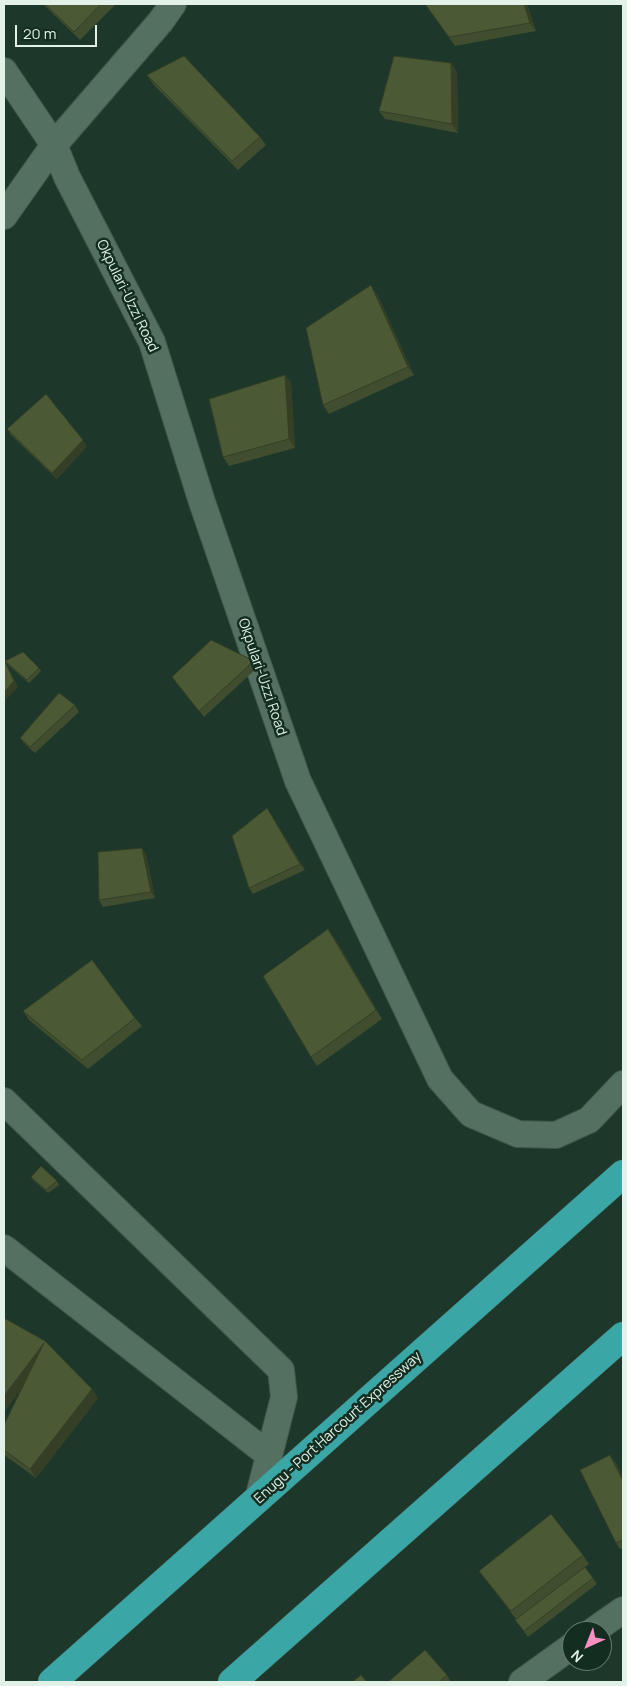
<!DOCTYPE html>
<style>
body{margin:0}
#map{position:relative;width:627px;height:1686px;overflow:hidden;background:#1d382b;font-family:Manrope,sans-serif}
canvas{display:block}
.frame{position:absolute;inset:0;border:5px solid #e2f2e9;pointer-events:none}
.north{position:absolute;left:562px;top:1621px;width:50px;height:50px;box-sizing:border-box;background:#132e21;border:1px solid #667c71;border-radius:50%;rotate:224deg;font-size:14px;font-weight:700;line-height:20px;text-align:center;color:#e2f2e9}
.north::after{content:'';display:block;margin:auto;width:18px;height:22px;background:#fc8fc1;clip-path:polygon(50% 0,100% 100%,50% 72%,0 100%)}
.scale{position:absolute;left:15px;top:25px;width:82px;height:22px;box-sizing:border-box;border:2px solid #e2f2e9;border-top:0;padding-left:6px;font-size:15px;line-height:18px;white-space:nowrap;color:#e2f2e9;-webkit-text-stroke:4px #132e21;paint-order:stroke}
</style>
<div id="map">
<canvas width="627" height="1686"></canvas>
<div class="frame"></div>
<div class="north">N</div>
<div class="scale">20 m</div>
</div>
<script>
const context = document.querySelector('canvas').getContext('2d');
context.lineJoin = 'round';
const toPath = rows => new Path2D(rows.map(r => 'M' + r).join(''));
function stroke(path, color, width, dash) { context.strokeStyle = color; context.lineWidth = width; context.lineCap = dash ? 'butt' : 'round'; context.setLineDash(dash || []); context.stroke(path); }
function fill(path, color) { context.fillStyle = color; context.fill(path, 'evenodd'); }
function drawText(font, color, halo, rows, align = 'center') {
  context.font = font + ' Manrope,sans-serif'; context.lineWidth = 5; context.setLineDash([]); context.textBaseline = 'middle'; context.strokeStyle = halo; context.fillStyle = color; for (const [text, x, y, turn = 0] of rows) {
    context.save(); context.translate(x, y); context.rotate((+turn || 0) * Math.PI / 180); context.textAlign = isNaN(turn) ? turn : align; if (halo) context.strokeText(text, 0, 0); context.fillText(text, 0, 0); context.restore();
  }
}
const street = toPath([
 [4,71,54,145,67,177,152,342,202,502,298,781,440,1079,471,1114,518,1134,556,1135,589,1120,623,1084],
 [4,216,54,145,161,21,173,4],
 [4,1101,281,1370,284,1397,258,1499],
 [4,1248,269,1455],
 [593,1631,623,1610],
 [522,1682,572,1646]
]);
const highway = toPath([
 [52,1682,623,1174],
 [232,1682,623,1336]
]);
stroke(street, '#3e564b', 28);
stroke(highway, '#3e564b', 29);
stroke(street, '#537060', 26);
stroke(highway, '#3ba6a6', 28);
fill(toPath([
 [43,4,116,4,80,40],
 [425,4,527,4,536,31,455,46],
 [451,63,457,72,458,133,385,119,379,111],
 [147,75,260,137,266,145,238,170,153,84],
 [377,294,414,375,329,414,323,405],
 [285,375,291,383,295,448,229,466,223,457],
 [7,429,87,446,57,479,11,435],
 [5,661,39,668,41,671,29,683,7,664],
 [254,661,258,667,204,717,172,677],
 [75,705,79,712,35,753,25,744,20,738],
 [267,808,305,870,253,894,249,888],
 [146,854,155,898,103,907,99,900],
 [334,937,382,1019,317,1066,311,1057],
 [23,1011,135,1018,142,1026,88,1069,29,1020],
 [31,1177,57,1181,59,1185,48,1193,33,1180],
 [4,1318,98,1398,36,1478,4,1455,4,1425,21,1389,4,1412],
 [615,1461,623,1478,623,1548,620,1549,616,1543],
 [583,1555,589,1564,565,1582,593,1578,597,1584,528,1637,515,1620,516,1619,479,1571],
 [447,1675,451,1682,388,1682]
]), '#404d2e');
fill(toPath([
 [524,4,527,4,536,31,530,23],
 [451,63,457,72,458,133,452,124],
 [371,285,377,294,414,375,408,367],
 [285,375,291,383,295,448,289,439],
 [83,440,87,446,57,479,52,473],
 [4,659,7,664,18,687,4,702],
 [267,808,271,814,305,870,300,864],
 [142,848,146,854,155,898,151,892],
 [328,929,334,937,382,1019,376,1010],
 [44,1343,50,1352,4,1412,4,1396],
 [92,1389,98,1398,36,1478,30,1469],
 [610,1455,615,1461,623,1478,623,1481]
]), '#343f25');
const building = toPath([
 [45,4,101,4,74,32,45,4],
 [425,4,524,4,530,23,449,37,425,4],
 [184,56,260,137,232,161,147,75,184,56],
 [394,56,451,63,452,124,379,111,394,56],
 [371,285,408,367,323,405,306,328,371,285],
 [285,375,289,439,223,457,209,399,285,375],
 [46,394,83,440,52,473,7,429,46,394],
 [211,640,254,661,199,711,172,677,211,640],
 [23,652,39,668,27,680,5,661,23,652],
 [4,660,14,681,4,692,4,660],
 [59,693,75,705,30,747,20,738,59,693],
 [267,808,300,864,249,888,232,836,267,808],
 [142,848,151,892,99,900,98,852,142,848],
 [328,929,376,1010,311,1057,263,976,328,929],
 [92,960,135,1018,82,1060,23,1011,92,960],
 [41,1166,57,1181,46,1190,31,1177,41,1166],
 [4,1318,45,1341,92,1389,30,1469,4,1450,4,1425,44,1343,4,1396,4,1318],
 [610,1455,623,1481,623,1540,616,1543,580,1470,610,1455],
 [551,1514,583,1555,511,1611,479,1571,551,1514],
 [585,1567,593,1578,524,1631,515,1620,585,1567],
 [425,1650,447,1675,439,1682,388,1682,425,1650],
 [361,1675,367,1682,352,1682,361,1675]
]);
fill(building, '#4b5a35');
stroke(building, '#343f25', 1);
drawText('14px', '#e2f2e9', '#132e21', [
 ["Okpulari-Uzzi Road",127,296,64],
 ["Okpulari-Uzzi Road",262,677,71],
 ["Enugu - Port Harcourt Expressway",338,1428,-42]
]);
</script>
